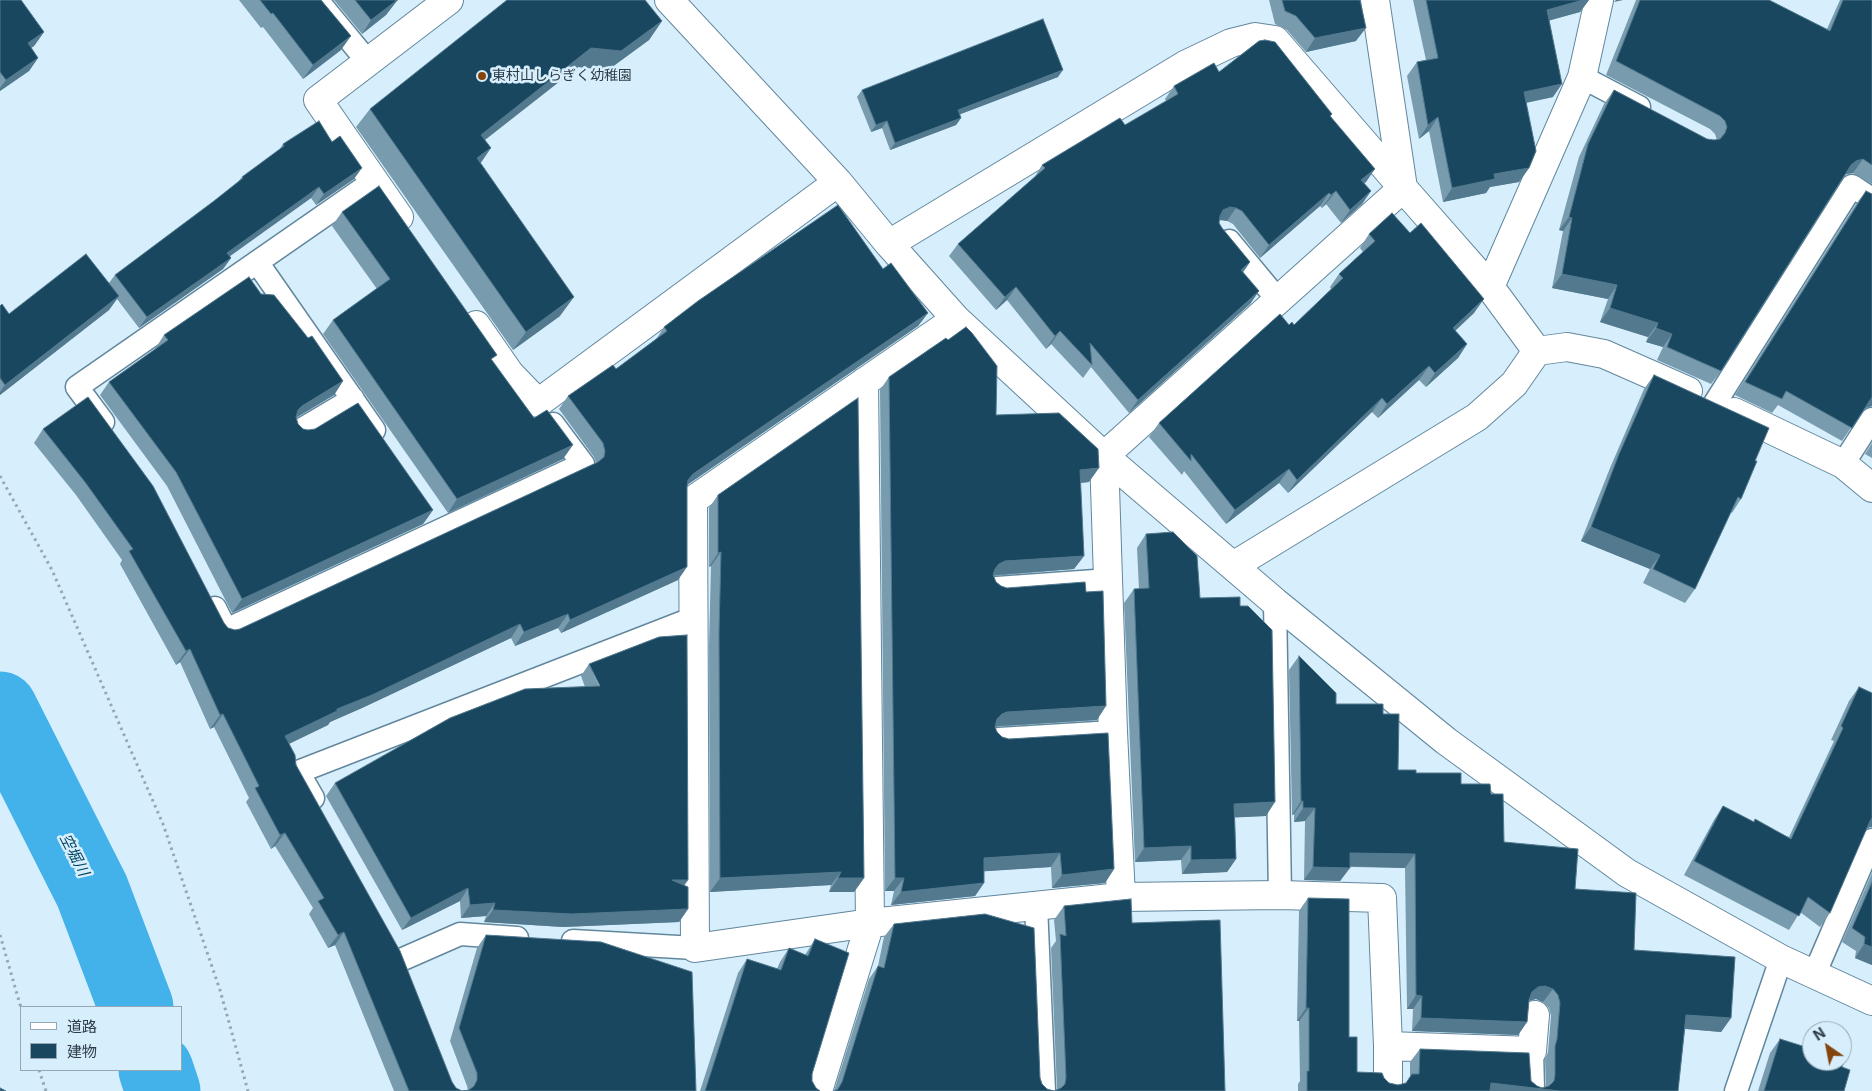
<!DOCTYPE html>
<meta charset="utf-8">
<style>
body{margin:0}
#map{position:relative;width:1872px;height:1091px;overflow:hidden;background:#d7effd;font-family:Inter,"Noto Sans JP",sans-serif}
canvas{display:block}
.legend{position:absolute;left:20px;top:1006px;width:162px;height:65px;box-sizing:border-box;background:#d7effd;border:1px solid #93a7b4;margin:0;padding:6px 9px;list-style:none;font-size:15px;color:#2d3c46}
.legend li{display:flex;align-items:center;gap:10px;height:25px}
.legend b{width:25px;border:1px solid #93a7b4}
.north{position:absolute;left:1802px;top:1021px;width:50px;height:50px;box-sizing:border-box;background:#d7effd;border:1px solid #93a7b4;border-radius:50%;rotate:327deg;font-size:14px;font-weight:700;line-height:20px;text-align:center;color:#2d3c46}
.north::after{content:'';display:block;margin:auto;width:18px;height:22px;background:#84440c;clip-path:polygon(50% 0,100% 100%,50% 72%,0 100%)}
</style>
<div id="map">
<canvas width="1872" height="1091"></canvas>
<ul class="legend">
<li><b style="height:6px;background:#fff"></b>道路</li>
<li><b style="height:14px;background:#19475f"></b>建物</li>
</ul>
<div class="north">N</div>
</div>
<script>
const context = document.querySelector('canvas').getContext('2d');
context.lineJoin = 'round';
const toPath = rows => new Path2D(rows.map(r => 'M' + r).join(''));
function stroke(path, color, width, dash) { context.strokeStyle = color; context.lineWidth = width; context.lineCap = dash ? 'butt' : 'round'; context.setLineDash(dash || []); context.stroke(path); }
function fill(path, color) { context.fillStyle = color; context.fill(path, 'evenodd'); }
function drawText(font, color, halo, rows, align = 'center') {
  context.font = font + ' Inter,"Noto Sans JP",sans-serif'; context.lineWidth = 5; context.setLineDash([]); context.textBaseline = 'middle'; context.strokeStyle = halo; context.fillStyle = color; for (const [text, x, y, turn = 0] of rows) {
    context.save(); context.translate(x, y); context.rotate((+turn || 0) * Math.PI / 180); context.textAlign = isNaN(turn) ? turn : align; if (halo) context.strokeText(text, 0, 0); context.fillText(text, 0, 0); context.restore();
  }
}
stroke(toPath([
 [0,709,92,891,136,1007],
 [156,1070,163,1091]
]), '#43b2ea', 75);
const service = toPath([
 [317,0,368,62],
 [1582,77,1639,107],
 [1229,241,1278,300],
 [257,262,374,430],
 [1715,403,1852,186,1872,199],
 [103,422,77,387,374,181],
 [299,431,353,399],
 [1843,464,1872,419],
 [997,588,1109,580],
 [1275,602,1280,895],
 [215,608,226,630,583,464,553,424],
 [999,739,1113,732],
 [313,798,298,772,694,618],
 [1036,905,1044,1091],
 [573,941,695,948],
 [403,959,460,934,517,938],
 [1814,975,1872,840],
 [1532,1051,1533,1088],
 [1736,1091,1781,959]
]);
const minor = toPath([
 [669,0,838,182,889,244,956,319,1104,456,1275,602,1446,741,1627,873,1781,959,1872,1001],
 [399,217,318,100,449,0],
 [889,244,1185,65,1231,43,1255,37,1275,40,1403,188,1490,287,1537,351],
 [1490,287,1582,77,1599,0],
 [956,319,693,500,695,948,870,923,1121,897,1280,895,1382,898,1388,1046,1532,1051,1535,1015],
 [476,325,510,374,538,403,838,182],
 [1734,412,1843,464,1872,488],
 [1233,566,1477,417,1514,384,1537,351,1567,347,1604,354,1688,391],
 [1121,897,1113,732,1104,456,1403,188,1375,0],
 [1388,1083,1388,1046],
 [818,1091,870,923,864,382]
]);
stroke(service, '#62879d', 25);
stroke(minor, '#62879d', 30);
stroke(toPath([
 [0,476,52,570,163,824,220,990,248,1091],
 [0,935,21,1008],
 [39,1070,46,1091]
]), '#93a7b4', 3, [2.5, 4]);
stroke(service, '#fff', 22);
stroke(minor, '#fff', 28);
fill(toPath([
 [0,0,44,32,34,46,31,48,38,58,29,71,0,91],
 [239,0,321,0,341,50,303,79,263,27,261,28],
 [334,0,398,0,396,2,386,15,362,34],
 [1269,0,1360,0,1356,41,1306,52,1287,30,1275,24],
 [1413,0,1589,0,1580,12,1549,20,1553,97,1526,103,1529,168,1519,182,1490,187,1486,193,1443,202,1429,131,1419,139,1407,76,1417,62,1426,60],
 [1636,0,1769,0,1827,29,1840,0,1872,0,1872,184,1853,173,1846,174,1843,177,1721,371,1711,384,1657,360,1663,347,1646,342,1648,337,1600,322,1608,299,1552,288,1563,231,1559,230,1579,157,1604,104,1614,90,1707,139,1714,140,1717,140,1715,134,1710,129,1606,75],
 [662,21,649,40,608,70,578,67,485,140,480,163,560,316,513,350,356,127,370,109],
 [1219,72,1331,116,1366,182,1364,183,1371,191,1362,204,1341,223,1326,204,1322,208,1320,206,1260,258,1233,224,1227,221,1221,220,1219,221,1219,223,1222,228,1250,262,1243,272,1259,291,1250,304,1129,413,1091,367,1083,378,1051,344,1046,349,1007,300,996,310,949,256,958,244,1034,178,1042,165,1125,125,1166,101,1165,99,1174,86],
 [1058,77,960,114,961,118,956,125,890,150,882,128,871,132,857,97,862,90],
 [283,144,354,179,316,205,311,198,230,256,231,258,223,269,139,328,117,299,109,310,0,395,0,306,9,314,109,283,115,275,214,201,237,183,242,177,279,150],
 [1866,191,1866,408,1863,410,1842,441,1778,405,1772,413,1735,395,1856,204],
 [342,212,493,361,563,459,448,513,323,334,333,320,377,289,332,226],
 [1369,234,1474,313,1455,331,1467,344,1458,358,1426,387,1419,380,1378,418,1372,412,1288,493,1279,483,1226,524,1184,471,1182,475,1149,437,1159,423,1289,325,1294,325,1331,289,1330,287,1339,274,1363,252,1360,248],
 [883,269,928,313,918,326,687,485,678,580,561,633,558,628,515,646,511,638,362,708,330,722,328,725,289,744,296,765,452,1082,456,1088,462,1091,468,1090,467,1086,450,1041,477,948,486,935,696,1091,394,1091,335,945,328,948,309,914,313,908,275,846,271,849,246,802,249,798,214,727,210,729,180,662,176,665,120,564,122,560,76,495,34,443,43,429,228,628,235,630,240,629,596,463,594,457,559,409,568,396,616,369,655,341,664,327],
 [261,294,308,338,343,381,334,395,296,418,298,424,303,429,433,510,423,524,232,613,167,486,100,395,109,382,155,349,164,335],
 [1654,375,1755,461,1741,499,1732,513,1731,512,1695,589,1685,603,1643,583,1650,569,1581,541,1610,468,1644,389],
 [889,377,996,415,1089,482,1080,483,1084,556,1074,569,994,576,996,582,1097,720,995,727,997,732,1114,869,1105,883,1052,888,1051,867,984,871,984,883,975,896,891,905,894,891,885,891,880,390],
 [1872,443,1872,458,1865,454],
 [718,495,864,878,854,892,829,892,831,885,710,892,709,645,711,566,709,567,709,508],
 [1146,534,1200,598,1240,606,1266,816,1235,817,1236,859,1227,872,1182,874,1181,860,1135,862,1124,603,1134,589,1139,589,1137,548],
 [1299,656,1336,704,1383,714,1398,770,1416,773,1461,784,1491,794,1504,842,1575,889,1634,950,1731,1018,1721,1032,1685,1029,1678,1091,1298,1091,1298,1084,1300,1081,1299,1021,1297,1021,1299,911,1308,898,1349,1037,1357,1072,1384,1078,1389,1083,1398,1085,1406,1083,1410,1077,1410,1062,1420,1049,1531,1081,1537,1086,1542,1088,1546,1087,1545,1059,1548,1052,1551,1016,1549,1008,1543,1002,1536,999,1529,1001,1527,1022,1518,1035,1412,1031,1413,1009,1407,1009,1405,868,1350,867,1340,881,1304,880,1305,821,1294,822,1294,814,1292,815,1289,670],
 [589,664,688,880,684,885,688,909,679,922,563,927,484,922,486,916,461,918,460,901,402,930,326,796,335,783,585,687,581,676],
 [1859,687,1870,827,1866,829,1830,913,1820,927,1800,912,1789,930,1684,875,1714,820,1723,806,1753,822,1789,837,1834,741,1831,740,1849,701],
 [1872,873,1872,965,1855,958,1856,951,1842,942],
 [1064,906,1132,923,1225,1091,834,1091,869,979,878,966,884,937,894,924,1040,1078,1042,1084,1047,1089,1054,1091,1057,1090,1051,948,1056,941,1054,920],
 [815,939,812,1081,816,1088,820,1091,700,1091,738,973,747,959,777,969,780,962,789,948,805,955],
 [1780,1039,1842,1067,1844,1091,1758,1091,1770,1053]
]), '#789bae');
fill(toPath([
 [392,0,398,0,396,2,386,15,362,34,371,20],
 [1583,0,1589,0,1580,12,1537,24,1547,10],
 [1616,0,1623,0,1614,2],
 [662,21,649,40,608,70,578,67,468,153,481,135,591,48],
 [1366,28,1356,41,1306,52,1315,38],
 [44,32,34,46,18,57,28,43],
 [351,36,341,50,303,79,313,65],
 [38,58,29,71,0,91,0,88,6,80],
 [1063,70,1058,77,953,117,958,110],
 [1562,84,1553,97,1515,105,1524,92],
 [1438,117,1429,131,1419,139,1428,125],
 [961,118,956,125,890,150,895,143],
 [887,121,882,128,871,132,876,125],
 [491,148,478,167,477,158],
 [1863,159,1853,173,1846,174,1841,179,1851,165,1856,161],
 [362,168,354,179,316,205,324,194],
 [1529,168,1519,182,1490,187,1486,193,1443,202,1452,188,1494,174],
 [1375,169,1366,182,1352,193,1361,180],
 [319,187,311,198,219,264,227,253],
 [1336,191,1326,204,1322,208,1331,195],
 [1371,191,1362,204,1341,223,1350,210],
 [1329,193,1320,206,1260,258,1269,245],
 [1230,207,1236,208,1227,221,1221,220,1214,223,1223,210],
 [1569,217,1572,218,1563,231,1559,230],
 [231,258,223,269,139,328,147,317],
 [1250,262,1241,275,1241,270],
 [1562,274,1617,285,1608,299,1552,288],
 [1016,287,1007,300,996,310,1005,297],
 [1259,291,1250,304,1129,413,1138,400],
 [119,296,109,310,0,395,0,392,5,385],
 [574,297,560,316,513,350,526,332],
 [1484,299,1474,313,1443,342,1453,328],
 [1610,308,1658,323,1648,337,1600,322],
 [928,313,918,326,684,487,688,480,693,474],
 [1656,328,1672,334,1663,347,1646,342],
 [1060,331,1051,344,1046,349,1055,336],
 [1467,344,1458,358,1426,387,1435,373],
 [1429,366,1419,380,1378,418,1387,404],
 [343,381,334,395,292,420,298,410,302,406],
 [1872,397,1872,406,1866,408,1861,412],
 [1382,398,1372,412,1288,493,1297,480],
 [573,445,563,459,448,513,457,499],
 [1099,468,1089,482,1070,484,1080,470],
 [1289,469,1279,483,1226,524,1235,510],
 [433,510,423,524,232,613,242,599],
 [1591,527,1660,555,1650,569,1581,541],
 [721,552,711,566,709,567,718,553],
 [1084,556,1074,569,996,575,989,577,985,583,999,564,1005,561],
 [687,567,678,580,561,633,570,620],
 [568,614,558,628,515,646,524,632],
 [520,624,511,638,362,708,330,722,328,725,276,750,285,736,337,709],
 [190,649,180,662,176,665,186,651],
 [1106,706,1097,720,998,726,992,728,997,719,1002,714,1007,712],
 [223,714,214,727,210,729,220,715],
 [1301,801,1303,801,1294,814,1292,815],
 [1275,802,1266,816,1225,818,1234,804],
 [1303,808,1315,808,1305,821,1294,822],
 [1872,818,1872,827,1870,827,1864,830],
 [285,833,275,846,271,849,280,835],
 [1191,846,1181,860,1135,862,1144,848],
 [1060,853,1051,867,974,872,984,858],
 [1350,853,1415,854,1405,868,1340,866],
 [1236,859,1227,872,1182,874,1191,860],
 [1313,867,1350,868,1340,881,1304,880],
 [1114,869,1105,883,1052,888,1062,875],
 [841,872,831,885,710,892,720,878],
 [838,878,864,878,854,892,829,892],
 [895,878,904,878,894,891,885,891],
 [672,880,688,880,679,893],
 [984,883,975,896,891,905,901,892],
 [468,888,460,901,402,930,411,918],
 [495,903,486,916,461,918,470,905],
 [688,909,679,922,563,927,484,922,493,910],
 [344,932,335,945,328,948,338,935],
 [1864,944,1872,947,1872,965,1855,958],
 [1545,986,1553,989,1543,1002,1536,999,1529,1001,1532,992,1538,987],
 [1416,995,1422,996,1413,1009,1407,1009],
 [1306,1008,1309,1008,1299,1021,1297,1021],
 [1686,1015,1731,1018,1721,1032,1677,1028],
 [1421,1018,1527,1022,1518,1035,1412,1031],
 [1491,1083,1560,1091,1485,1091]
]), '#52798e');
const building = toPath([
 [0,0,21,0,44,32,28,43,38,58,6,80,0,72,0,0],
 [260,0,321,0,351,36,313,65,273,13,271,14,260,0],
 [355,0,395,0,396,1,371,20,355,0],
 [507,0,645,0,662,21,621,51,591,48,481,135,491,148,477,158,574,297,526,332,370,109,507,0],
 [1282,0,1360,0,1366,28,1315,38,1296,16,1285,11,1282,0],
 [1426,0,1583,0,1547,10,1562,84,1524,92,1536,151,1529,168,1494,174,1495,179,1452,188,1438,117,1428,125,1417,62,1438,58,1426,0],
 [1640,0,1769,0,1830,31,1843,0,1872,0,1872,165,1863,159,1856,161,1851,165,1721,371,1667,347,1672,334,1656,328,1658,323,1610,308,1617,285,1562,274,1572,218,1569,217,1588,144,1614,90,1707,139,1714,140,1720,139,1725,133,1727,127,1725,121,1720,116,1616,61,1640,0],
 [1043,19,1063,70,958,110,961,118,895,143,887,121,876,125,862,90,1043,19],
 [1265,40,1275,42,1332,114,1330,116,1375,169,1361,180,1371,191,1350,210,1336,191,1331,195,1329,193,1269,245,1242,211,1236,208,1230,207,1223,210,1220,216,1219,223,1222,228,1250,262,1241,270,1259,291,1138,400,1090,343,1092,365,1060,331,1055,336,1016,287,1005,297,958,244,1045,168,1042,165,1120,118,1125,125,1178,94,1174,86,1214,63,1219,72,1259,41,1265,40],
 [319,121,332,142,340,136,362,168,324,194,319,187,227,253,231,258,147,317,115,275,214,201,243,178,242,177,284,146,283,144,319,121],
 [379,186,497,355,491,359,534,418,547,410,573,445,457,499,333,320,390,279,342,212,379,186],
 [1866,191,1872,194,1872,397,1852,428,1786,391,1782,399,1745,382,1866,191],
 [838,205,883,269,891,263,928,313,693,474,688,480,687,487,687,567,570,620,568,614,524,632,520,624,372,695,337,709,337,711,285,736,295,755,296,765,400,951,452,1082,456,1088,462,1091,469,1090,474,1086,477,1080,477,1073,459,1028,486,935,601,942,692,972,696,1091,409,1091,344,932,338,935,318,901,324,898,285,833,280,835,255,788,259,786,223,714,220,715,190,649,186,651,129,551,133,549,85,482,43,429,88,397,153,486,224,623,228,628,235,630,240,629,598,462,604,457,605,451,603,443,568,396,613,365,616,369,667,331,664,327,698,301,838,205],
 [1392,213,1410,233,1421,223,1484,299,1453,328,1467,344,1435,373,1429,366,1387,404,1382,398,1297,480,1289,469,1235,510,1191,454,1191,461,1159,423,1280,314,1289,325,1292,322,1294,325,1343,278,1339,274,1375,241,1369,234,1392,213],
 [86,254,119,296,5,385,0,378,0,306,2,304,9,314,86,254],
 [249,277,261,294,274,295,308,338,312,336,343,381,302,406,298,410,296,417,298,424,303,429,308,430,315,429,358,403,433,510,242,599,176,472,109,382,168,340,164,335,249,277],
 [966,327,972,333,997,366,996,415,1059,413,1098,449,1099,468,1080,470,1084,556,1005,561,999,564,995,569,993,575,996,582,1001,586,1007,588,1085,582,1086,592,1103,591,1106,706,1007,712,1002,714,997,719,995,727,997,732,1002,737,1009,739,1108,733,1114,869,1062,875,1060,853,984,858,984,883,901,892,904,878,895,878,889,377,946,338,948,340,966,327],
 [1654,375,1769,428,1755,461,1757,461,1741,499,1738,497,1695,589,1653,569,1660,555,1591,527,1619,454,1654,375],
 [858,398,864,878,838,878,841,872,720,878,719,632,721,552,718,553,718,495,858,398],
 [1173,532,1197,556,1200,598,1240,597,1240,606,1248,606,1272,630,1275,802,1234,804,1236,859,1191,860,1191,846,1144,848,1134,589,1149,588,1146,534,1173,532],
 [687,635,688,880,672,880,688,887,688,909,572,914,493,910,495,903,470,905,468,888,411,918,335,783,450,718,525,689,600,686,589,664,659,637,687,635],
 [1299,656,1336,693,1336,704,1383,704,1383,714,1399,714,1398,770,1416,770,1416,773,1461,773,1461,784,1490,784,1491,794,1503,794,1504,842,1578,849,1575,889,1636,893,1634,950,1735,957,1731,1018,1686,1015,1678,1091,1560,1091,1491,1083,1490,1091,1307,1091,1307,1071,1309,1071,1309,1008,1306,1008,1308,898,1349,899,1349,1037,1357,1037,1357,1072,1382,1073,1384,1078,1389,1083,1398,1085,1406,1083,1412,1074,1419,1074,1420,1049,1529,1053,1531,1081,1537,1086,1542,1088,1549,1086,1554,1081,1555,1075,1555,1046,1557,1039,1560,1003,1558,995,1553,989,1545,986,1538,987,1532,992,1529,1000,1527,1022,1421,1018,1422,996,1416,995,1415,854,1350,853,1350,868,1313,867,1315,808,1303,808,1303,801,1301,801,1299,656],
 [1859,687,1872,693,1872,818,1870,821,1830,913,1808,897,1799,916,1694,861,1723,806,1754,822,1755,819,1791,839,1843,728,1841,726,1859,687],
 [1872,882,1872,947,1864,944,1865,937,1852,928,1872,882],
 [1131,899,1132,923,1220,920,1225,1091,834,1091,838,1089,842,1082,878,966,884,968,894,924,985,914,1034,928,1040,1078,1042,1084,1047,1089,1054,1091,1061,1088,1065,1084,1066,1077,1060,934,1066,936,1064,906,1131,899],
 [815,939,849,953,812,1074,812,1081,816,1088,820,1091,705,1091,747,959,781,970,789,948,808,956,815,939],
 [1780,1039,1812,1049,1812,1061,1842,1061,1842,1058,1845,1059,1842,1067,1850,1070,1844,1091,1764,1091,1780,1039],
 [0,1088,6,1091,0,1091,0,1088]
]);
fill(building, '#19475f');
stroke(building, '#52798e', 1);
for (const [x, y, r, color] of [
 [482,76,5,"#84440c"]
]) { const dot = new Path2D(); dot.arc(x, y, r, 0, 2 * Math.PI); context.fillStyle = color; context.fill(dot); stroke(dot, '#d7effd', 2); }
drawText('14px', '#2d3c46', '#d7effd', [
 ["東村山しらぎく幼稚園",492,76]
], 'left');
drawText('italic 15px', '#034561', '#d7effd', [
 ["空堀川",74,855,63]
]);
</script>
